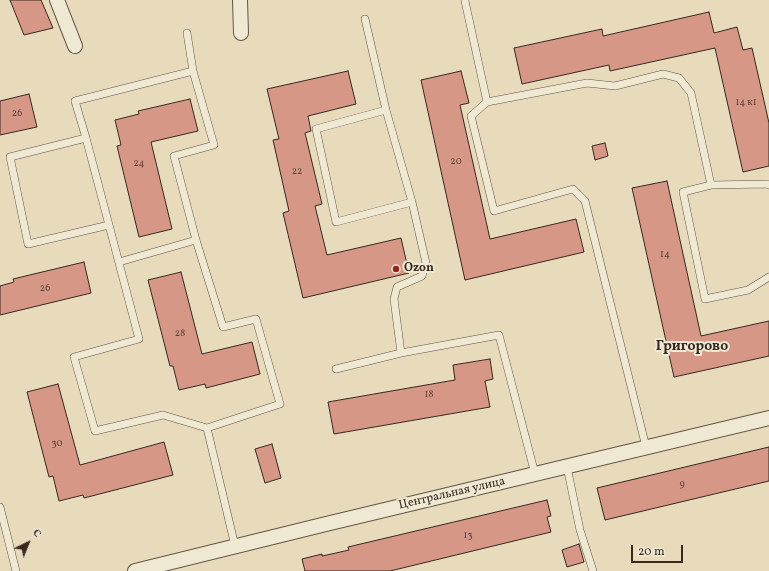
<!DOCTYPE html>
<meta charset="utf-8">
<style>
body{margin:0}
#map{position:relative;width:769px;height:571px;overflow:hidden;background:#e7dbbc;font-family:Vollkorn,serif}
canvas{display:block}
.north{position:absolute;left:8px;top:523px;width:40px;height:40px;-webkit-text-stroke:3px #efe8d3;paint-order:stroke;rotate:43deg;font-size:11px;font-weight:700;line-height:16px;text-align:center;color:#372820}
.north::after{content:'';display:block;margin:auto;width:14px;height:18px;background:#372820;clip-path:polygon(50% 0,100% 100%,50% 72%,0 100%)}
.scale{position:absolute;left:631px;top:545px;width:52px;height:18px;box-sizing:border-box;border:2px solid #372820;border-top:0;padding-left:5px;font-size:12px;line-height:14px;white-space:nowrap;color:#372820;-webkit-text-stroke:3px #efe8d3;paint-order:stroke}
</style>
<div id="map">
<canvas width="769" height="571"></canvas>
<div class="north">С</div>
<div class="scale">20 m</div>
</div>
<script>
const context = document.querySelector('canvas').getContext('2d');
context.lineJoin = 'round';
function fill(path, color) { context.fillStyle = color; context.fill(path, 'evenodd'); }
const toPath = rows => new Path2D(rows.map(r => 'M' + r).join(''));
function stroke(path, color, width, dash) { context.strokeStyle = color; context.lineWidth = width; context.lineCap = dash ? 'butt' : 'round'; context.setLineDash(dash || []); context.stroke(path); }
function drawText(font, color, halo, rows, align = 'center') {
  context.font = font + ' Vollkorn,serif'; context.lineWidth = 4; context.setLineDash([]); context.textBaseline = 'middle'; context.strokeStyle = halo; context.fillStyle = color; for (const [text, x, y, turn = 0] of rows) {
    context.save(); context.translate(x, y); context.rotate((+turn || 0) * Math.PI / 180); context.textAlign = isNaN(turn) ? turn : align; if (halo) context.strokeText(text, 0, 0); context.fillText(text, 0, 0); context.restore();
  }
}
const building = toPath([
 [10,0,41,0,53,28,24,35,10,0],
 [709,12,714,33,737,27,743,50,752,48,769,123,769,166,743,172,715,48,610,71,609,65,522,84,514,48,602,29,603,36,709,12],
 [348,71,356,104,308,116,311,131,305,133,322,204,315,206,327,255,401,238,409,273,303,298,283,213,289,211,273,140,279,139,267,89,348,71],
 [461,71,469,103,460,105,490,239,576,219,584,252,465,280,421,80,461,71],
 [29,94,37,127,0,135,0,101,29,94],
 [190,99,198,131,151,142,172,229,139,237,117,146,121,145,115,120,139,114,138,111,190,99],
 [605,143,608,156,595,160,592,146,605,143],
 [667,181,701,336,769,321,769,356,674,377,632,188,667,181],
 [84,262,91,293,0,315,0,286,14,282,13,279,84,262],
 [181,272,202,354,252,342,260,374,206,388,205,384,179,390,173,366,170,366,148,280,181,272],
 [490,359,493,379,485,381,490,407,334,434,328,402,455,380,453,365,490,359],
 [58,384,80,465,164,442,173,475,84,498,83,495,59,501,53,476,49,477,27,392,58,384],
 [272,444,281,478,265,483,255,449,272,444],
 [769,447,769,481,605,520,597,488,769,447],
 [547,500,551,516,547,517,551,532,390,571,305,571,302,559,322,554,322,556,336,553,349,550,348,547,547,500],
 [579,544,584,562,567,567,562,550,579,544]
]);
fill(building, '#d79787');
stroke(building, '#372820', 1);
const lane = toPath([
 [465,1,487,102,587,83,615,86,663,74,679,78,691,93,711,185,767,184,769,185],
 [365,19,386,110,412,202,426,263,422,276,397,287,394,299,401,353,499,335,535,474],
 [487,102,471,116,494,211,573,189,585,201,646,447],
 [386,110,316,129,336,222,412,202],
 [86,138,109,225,28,244,10,157,86,138,75,101,193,71],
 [711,185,683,192,705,299,748,290,769,277],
 [109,225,139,339,74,357,95,431,163,415,207,428,235,546],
 [196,240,223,327,256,319,280,404,207,428],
 [119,262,196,240,174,156,214,145,193,71,187,33],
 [336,369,401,353],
 [567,467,580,530,593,571],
 [0,507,16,571]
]);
const street = toPath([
 [57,0,75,46],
 [240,0,241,33],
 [135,571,326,524,769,418]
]);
stroke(lane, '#635547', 8);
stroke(street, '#635547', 16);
stroke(lane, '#efe8d3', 7);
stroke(street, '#efe8d3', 14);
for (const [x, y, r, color] of [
 [396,269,4,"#8f2418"]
]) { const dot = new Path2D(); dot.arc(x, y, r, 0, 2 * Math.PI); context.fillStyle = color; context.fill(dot); stroke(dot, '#efe8d3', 1.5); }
drawText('10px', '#5f443a', null, [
 ["14 к1",746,103],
 ["26",17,114],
 ["20",456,162],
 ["24",139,164],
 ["22",297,172],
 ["14",665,255],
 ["26",45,289],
 ["28",180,334],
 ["18",429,395],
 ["30",57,444],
 ["9",682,485],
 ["13",468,536]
]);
drawText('bold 12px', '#372820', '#efe8d3', [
 ["Ozon",404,269]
], 'left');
drawText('12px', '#372820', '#efe8d3', [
 ["Центральная улица",452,494,-13]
]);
drawText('bold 14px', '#372820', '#efe8d3', [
 ["Григорово",692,347]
]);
</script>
